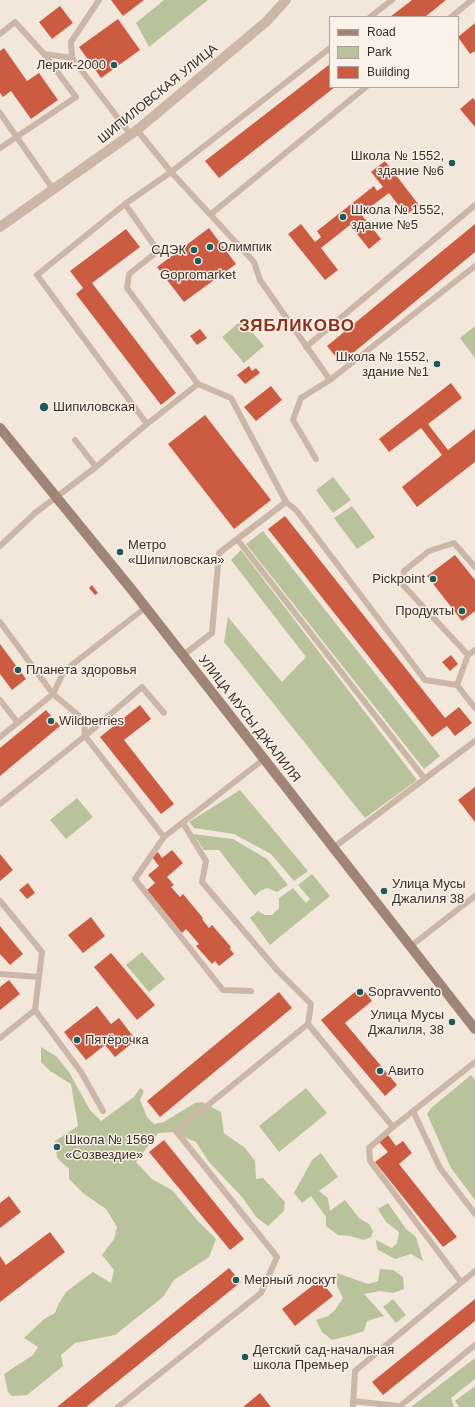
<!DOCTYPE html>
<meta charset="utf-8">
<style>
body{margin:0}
#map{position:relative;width:475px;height:1407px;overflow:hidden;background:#f3e7dc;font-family:Helvetica,sans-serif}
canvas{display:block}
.legend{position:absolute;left:329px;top:16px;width:130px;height:72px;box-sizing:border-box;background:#faf1e8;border:1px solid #aca29b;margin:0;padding:5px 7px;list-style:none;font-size:12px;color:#382c28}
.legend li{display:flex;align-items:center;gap:8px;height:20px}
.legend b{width:20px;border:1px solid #aca29b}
</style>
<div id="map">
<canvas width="475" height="1407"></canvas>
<ul class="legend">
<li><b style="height:5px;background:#a08478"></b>Road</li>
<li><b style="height:11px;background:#b8c39b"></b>Park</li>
<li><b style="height:11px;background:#cb5c42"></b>Building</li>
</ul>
</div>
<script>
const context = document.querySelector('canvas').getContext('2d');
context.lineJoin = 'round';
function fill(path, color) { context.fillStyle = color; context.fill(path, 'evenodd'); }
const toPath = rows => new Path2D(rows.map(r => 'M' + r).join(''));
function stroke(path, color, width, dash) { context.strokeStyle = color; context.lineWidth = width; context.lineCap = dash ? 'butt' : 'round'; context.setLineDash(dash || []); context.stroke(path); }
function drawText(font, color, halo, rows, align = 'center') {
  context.font = font + ' Helvetica,sans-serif'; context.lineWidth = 3; context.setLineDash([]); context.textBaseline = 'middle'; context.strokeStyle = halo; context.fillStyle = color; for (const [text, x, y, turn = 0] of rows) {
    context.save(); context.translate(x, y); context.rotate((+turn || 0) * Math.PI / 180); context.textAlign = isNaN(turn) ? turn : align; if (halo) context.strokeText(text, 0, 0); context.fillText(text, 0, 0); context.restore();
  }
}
fill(toPath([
 [164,0,208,0,149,47,136,23],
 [242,320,264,346,244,363,222,337],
 [475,326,475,358,460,338],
 [333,477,351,500,333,513,316,490],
 [352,506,375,537,357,549,334,518],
 [263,531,440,756,424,769,246,544],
 [241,550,417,780,365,818,224,642,228,617,282,682,306,657,231,560],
 [240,790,308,871,294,881,271,854,234,834,194,828,189,822],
 [77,798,93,817,66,839,50,820],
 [193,834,233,839,267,859,288,885,277,892,267,888,260,891,255,896,219,850,204,850],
 [312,874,330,896,270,945,250,918,258,911,265,915,272,915,279,908,279,898,293,888,306,903,310,899,298,885],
 [142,952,165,979,149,992,126,965],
 [41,1047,56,1056,69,1072,90,1110,101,1121,134,1097,140,1088,144,1091,140,1100,147,1117,154,1124,164,1122,195,1103,202,1102,221,1112,224,1133,245,1148,255,1161,256,1179,263,1178,285,1202,284,1211,268,1226,256,1217,242,1197,209,1162,196,1142,172,1132,158,1133,136,1162,152,1179,172,1190,197,1220,216,1239,209,1257,174,1280,163,1297,115,1335,75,1343,61,1355,63,1366,27,1395,12,1396,8,1392,4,1374,33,1355,38,1347,24,1338,44,1319,55,1313,58,1305,66,1292,79,1282,93,1272,111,1283,114,1270,102,1255,114,1239,117,1227,106,1209,84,1194,69,1179,69,1169,57,1158,55,1141,78,1126,71,1084,50,1071,41,1062],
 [471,1075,475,1080,475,1200,451,1168,427,1114,431,1108],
 [306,1088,327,1113,279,1152,259,1126],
 [321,1153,338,1177,319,1191,328,1198,330,1211,345,1200,359,1218,369,1224,373,1231,371,1237,364,1240,350,1236,338,1235,326,1226,326,1217,311,1196,302,1203,294,1193,312,1160],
 [388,1203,406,1229,416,1237,423,1261,411,1254,395,1259,377,1249,376,1240,392,1248,397,1243,399,1232,386,1222,378,1209],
 [380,1269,393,1270,403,1277,404,1289,393,1293,380,1291,364,1294,384,1316,367,1321,364,1331,352,1335,332,1340,322,1332,316,1320,328,1316,335,1310,343,1298,337,1286,337,1273,368,1284,378,1281],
 [393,1299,406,1315,396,1323,383,1307],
 [475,1358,475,1379,451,1398,454,1407,411,1407],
 [475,1386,475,1407,459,1407,455,1401]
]), '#b8c39b');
fill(toPath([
 [111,0,144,0,123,16],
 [412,0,446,0,425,17,390,17],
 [60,6,73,23,52,39,39,22],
 [118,19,140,50,101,78,79,47],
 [475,23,475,51,470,54,458,37],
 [4,48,27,81,39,73,58,100,31,119,11,91,3,97,0,93,0,51],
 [330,64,330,87,335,87,219,178,205,161],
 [473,98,475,101,475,127,460,109],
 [385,161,419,205,406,215,389,193,361,214,381,239,369,249,350,225,321,248,338,270,325,280,288,234,301,224,315,242,321,237,317,231,374,186,377,191,383,187,371,172],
 [475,224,475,252,341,363,327,346],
 [209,228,236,264,184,302,157,267],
 [126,229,140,247,92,283,176,393,161,405,76,294,83,288,70,271],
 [200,329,207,338,197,345,190,336],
 [249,366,252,371,256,368,260,373,245,384,237,375],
 [451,383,462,398,428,424,448,450,475,429,475,462,417,507,402,487,442,455,421,428,389,452,379,439],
 [271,386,282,400,256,421,244,407],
 [205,415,271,500,234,529,168,444],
 [285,516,445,718,459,707,472,723,455,736,447,726,432,737,268,529],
 [455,555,475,580,475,611,462,621,427,576],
 [92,585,98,593,95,595,89,588],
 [0,644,26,679,12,690,0,674],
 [451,655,458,664,450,671,442,662],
 [140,705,151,719,124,740,174,804,161,814,100,737],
 [46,710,60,726,0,776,0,748],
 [475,787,475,822,458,800],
 [172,850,183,863,167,877,174,885,171,887,180,897,183,894,203,918,202,919,209,928,212,925,231,947,230,949,234,954,219,966,215,961,212,964,196,946,199,944,186,929,182,933,147,890,155,883,148,875,159,866,152,857,158,852,162,858],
 [0,854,13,870,0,881],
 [28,883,35,893,27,899,19,890],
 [91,917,105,936,83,953,68,935],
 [0,926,23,954,10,965,0,954],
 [111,953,155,1005,137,1020,94,967],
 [9,980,20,994,0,1010,0,987],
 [361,987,372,1001,345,1023,397,1085,385,1096,321,1020],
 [279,992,292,1008,160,1117,147,1101],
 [97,1006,111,1024,119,1018,136,1040,115,1057,105,1045,86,1060,64,1032],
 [388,1135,396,1146,403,1141,412,1153,399,1164,457,1237,443,1247,375,1162,388,1152,379,1142],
 [164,1140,244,1239,230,1250,149,1152],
 [9,1196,21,1212,0,1228,0,1203],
 [50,1232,65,1252,0,1302,0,1256,6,1265],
 [229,1268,241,1282,86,1407,57,1407],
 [320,1280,333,1296,295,1326,282,1309],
 [475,1299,475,1321,383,1395,372,1382],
 [260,1393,271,1407,243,1407]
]), '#cb5c42');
stroke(toPath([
 [370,17,392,0],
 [451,17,472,0],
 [0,34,15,22,44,54,76,97,0,148],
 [330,48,171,172,254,262,260,280,330,380,475,266],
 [44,54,72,58,131,135],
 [72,58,71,42,99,0],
 [0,113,53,189],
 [137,130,171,172,125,204,37,275,147,424,198,384],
 [125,204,158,251,129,274,127,288,198,384,231,398,286,502,296,510,425,680,457,685,475,708],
 [211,214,366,87],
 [306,347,475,205],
 [75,440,96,467],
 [316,459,293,420,301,398,330,380],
 [237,539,425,779],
 [0,546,35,513,96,467,147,424],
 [0,622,53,694,84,720,85,736,164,837,135,879,223,990,251,991],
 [468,655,403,585,404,571,429,551,454,543,475,567],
 [182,656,212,633,219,553,286,502],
 [457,685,468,655,475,650],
 [0,700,18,723],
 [0,737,53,694,64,671,145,608],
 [0,804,85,736,142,687,164,713],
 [164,837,264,759],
 [333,848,475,741],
 [0,901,42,952,35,1010,81,1072,103,1111],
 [411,946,475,896],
 [0,974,39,977],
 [308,1024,393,1127,475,1062],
 [0,1038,35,1010],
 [413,1111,440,1168,475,1214],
 [393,1127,369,1148,370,1161,461,1282],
 [353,1401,398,1406],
 [118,1407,261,1293,277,1257,176,1131,308,1024,311,1004,277,970,202,882,206,861,183,823],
 [353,1407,355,1371,475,1271],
 [399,1407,475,1345]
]), '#ccb6a7', 6);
stroke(toPath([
 [0,227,137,130,266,22,286,0]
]), '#ccb6a7', 10);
stroke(toPath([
 [0,428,132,590,475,1029]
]), '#a08478', 10);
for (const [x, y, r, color] of [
 [114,65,4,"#1c5a5b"],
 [452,163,4,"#1c5a5b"],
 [343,217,4,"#1c5a5b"],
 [210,247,4,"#1c5a5b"],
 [194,250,4,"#1c5a5b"],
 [198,261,4,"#1c5a5b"],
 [437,364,4,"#1c5a5b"],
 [44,407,5,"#1c5a5b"],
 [120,552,4,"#1c5a5b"],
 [433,579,4,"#1c5a5b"],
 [462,611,4,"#1c5a5b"],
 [18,670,4,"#1c5a5b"],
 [51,721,4,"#1c5a5b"],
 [384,891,4,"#1c5a5b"],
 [360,992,4,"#1c5a5b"],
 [452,1022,4,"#1c5a5b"],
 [77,1040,4,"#1c5a5b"],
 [380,1071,4,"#1c5a5b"],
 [57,1147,4,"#1c5a5b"],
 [236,1280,4,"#1c5a5b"],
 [245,1357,4,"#1c5a5b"]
]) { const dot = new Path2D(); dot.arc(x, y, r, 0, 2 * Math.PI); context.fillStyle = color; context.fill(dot); stroke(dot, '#faf1e8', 1.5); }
drawText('13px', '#382c28', '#faf1e8', [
 ["Лерик-2000",106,65,"right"],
 ["Школа № 1552,",444,156,"right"],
 ["здание №6",444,171,"right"],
 ["Школа № 1552,",351,210],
 ["здание №5",351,225],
 ["Олимпик",218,247],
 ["СДЭК",186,250,"right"],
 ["Gopromarket",198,275,"center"],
 ["Школа № 1552,",429,357,"right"],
 ["здание №1",429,372,"right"],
 ["Шипиловская",53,407],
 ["Метро",128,545],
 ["«Шипиловская»",128,560],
 ["Pickpoint",425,579,"right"],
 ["Продукты",454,611,"right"],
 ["Планета здоровья",26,670],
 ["Wildberries",59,721],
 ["Улица Мусы",392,884],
 ["Джалиля 38",392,899],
 ["Sopravvento",368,992],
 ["Улица Мусы",444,1015,"right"],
 ["Джалиля, 38",444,1030,"right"],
 ["Пятёрочка",85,1040],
 ["Авито",388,1071],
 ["Школа № 1569",65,1140],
 ["«Созвездие»",65,1155],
 ["Мерный лоскут",244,1280],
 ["Детский сад-начальная",253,1350],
 ["школа Премьер",253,1365]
], 'left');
drawText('13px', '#382c28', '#faf1e8', [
 ["ШИПИЛОВСКАЯ УЛИЦА",158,94,-39],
 ["УЛИЦА МУСЫ ДЖАЛИЛЯ",249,719,52]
]);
context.letterSpacing = '1px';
drawText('bold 17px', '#8a321e', '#faf1e8', [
 ["ЗЯБЛИКОВО",297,326]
]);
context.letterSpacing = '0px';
</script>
